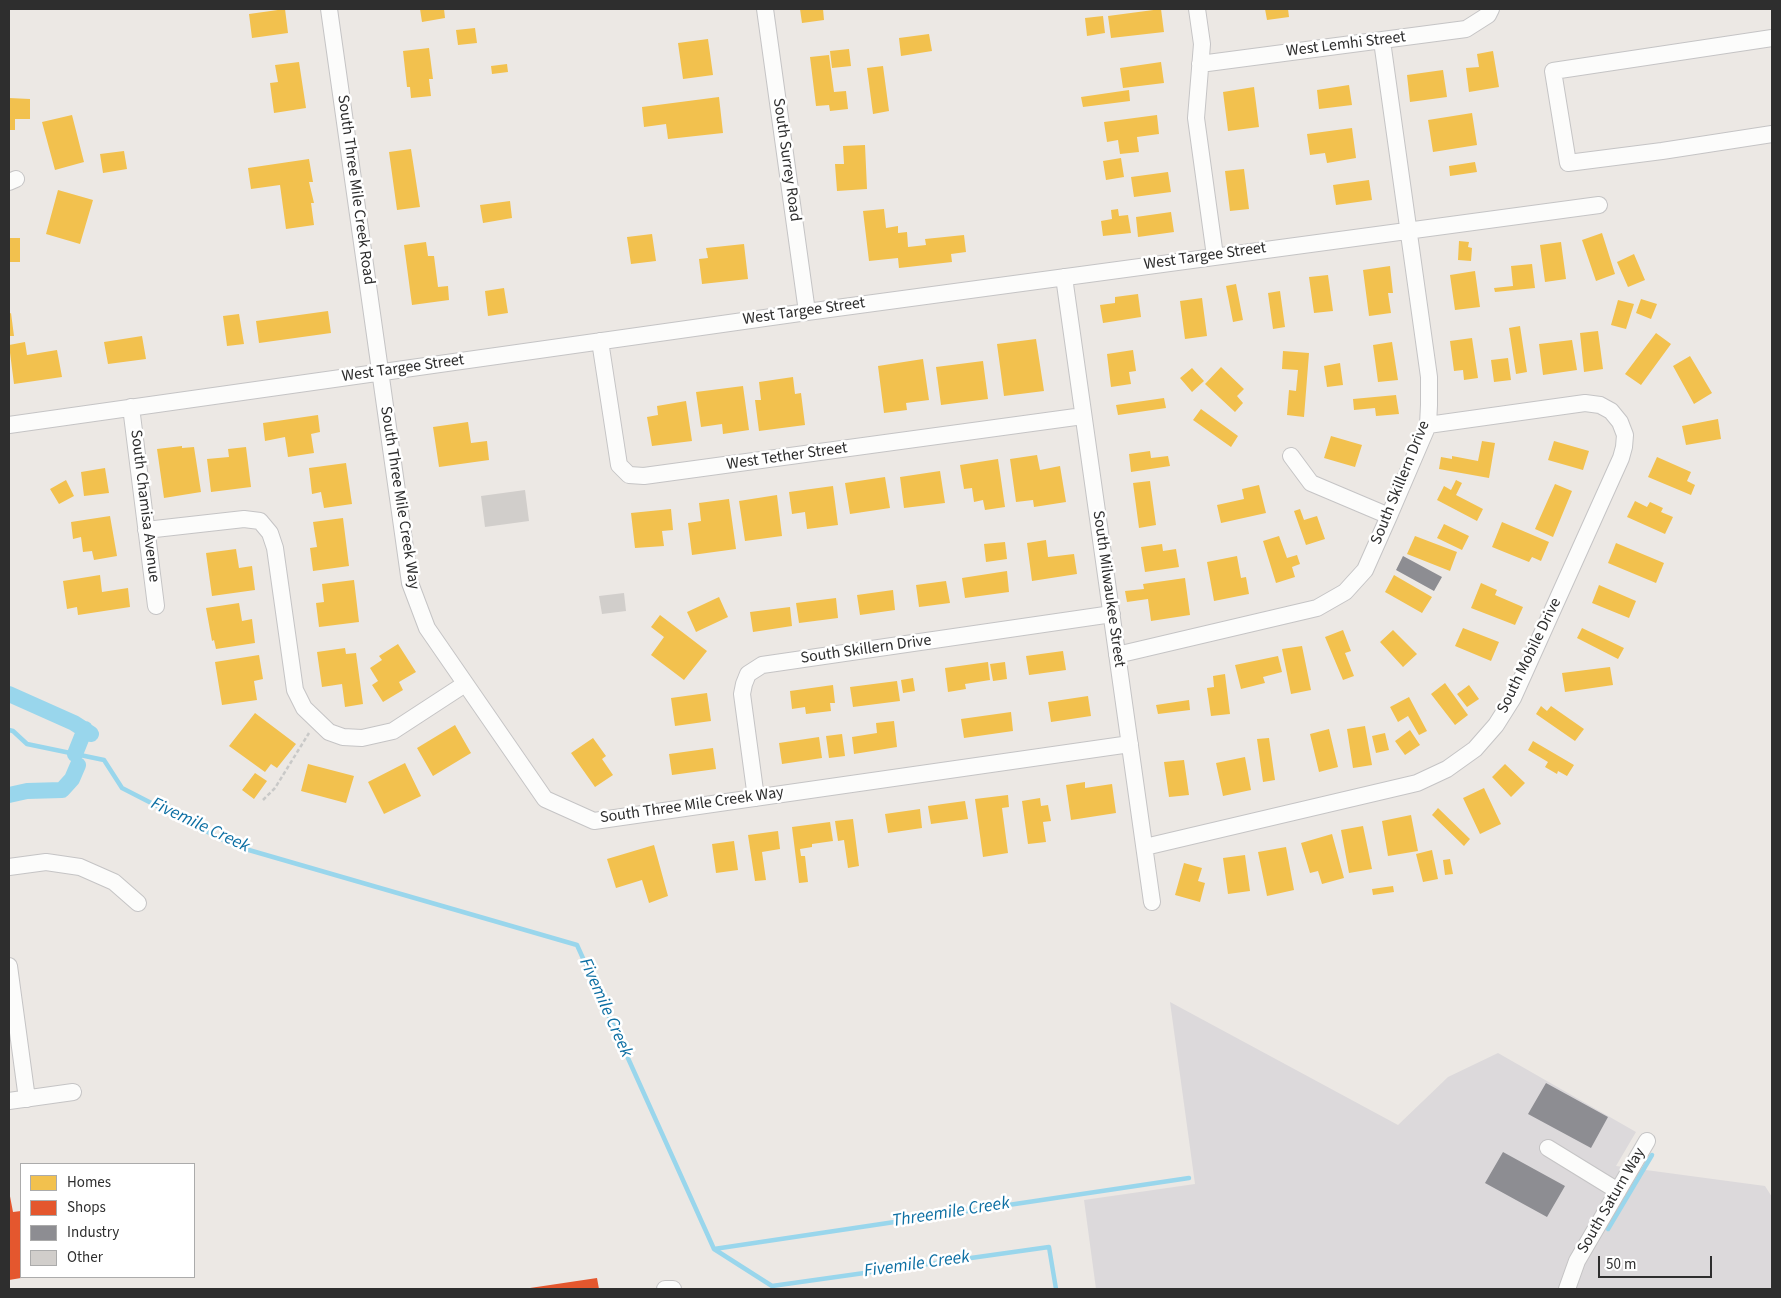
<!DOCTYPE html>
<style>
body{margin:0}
#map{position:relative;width:1781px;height:1298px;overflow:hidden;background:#ece8e4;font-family:"Source Sans 3",sans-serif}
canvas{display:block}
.frame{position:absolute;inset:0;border:10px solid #2e2e2e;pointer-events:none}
.legend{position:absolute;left:20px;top:1163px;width:175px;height:115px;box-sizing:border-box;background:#fff;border:1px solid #ababab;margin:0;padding:6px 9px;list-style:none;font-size:15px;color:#2e2e2e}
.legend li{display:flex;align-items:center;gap:10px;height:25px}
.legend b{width:25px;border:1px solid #ababab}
.scale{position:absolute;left:1598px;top:1256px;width:114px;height:22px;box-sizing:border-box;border:2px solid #2e2e2e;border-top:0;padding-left:6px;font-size:15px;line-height:18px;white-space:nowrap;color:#2e2e2e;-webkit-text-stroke:4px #fff;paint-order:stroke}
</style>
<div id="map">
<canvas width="1781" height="1298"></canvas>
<div class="frame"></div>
<ul class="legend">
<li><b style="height:14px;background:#f2c14e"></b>Homes</li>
<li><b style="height:14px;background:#e4572e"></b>Shops</li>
<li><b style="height:14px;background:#8d8d92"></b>Industry</li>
<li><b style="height:14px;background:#d1cecb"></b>Other</li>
</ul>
<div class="scale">50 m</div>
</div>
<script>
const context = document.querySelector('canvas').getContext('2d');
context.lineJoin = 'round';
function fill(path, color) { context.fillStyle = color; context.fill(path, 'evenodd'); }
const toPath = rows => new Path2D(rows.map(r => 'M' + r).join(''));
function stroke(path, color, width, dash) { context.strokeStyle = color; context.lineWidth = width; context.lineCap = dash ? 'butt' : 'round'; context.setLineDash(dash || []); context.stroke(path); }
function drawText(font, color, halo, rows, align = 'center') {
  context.font = font + ' "Source Sans 3",sans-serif'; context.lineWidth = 5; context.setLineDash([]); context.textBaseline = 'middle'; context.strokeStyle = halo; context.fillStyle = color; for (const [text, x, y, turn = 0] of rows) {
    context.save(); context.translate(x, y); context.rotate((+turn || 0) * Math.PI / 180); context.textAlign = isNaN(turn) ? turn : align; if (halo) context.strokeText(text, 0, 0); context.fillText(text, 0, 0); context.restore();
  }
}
fill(toPath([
 [1170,1002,1398,1125,1448,1077,1498,1053,1636,1132,1616,1166,1765,1186,1772,1197,1772,1289,1096,1289,1084,1200,1195,1184]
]), '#dcd9db');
fill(toPath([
 [285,9,288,33,252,38,249,14],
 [420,9,444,9,445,18,422,22],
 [800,9,823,9,824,20,802,23],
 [1161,9,1164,32,1111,38,1108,16],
 [1265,9,1288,9,1289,17,1267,20],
 [1103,16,1105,33,1087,36,1085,18],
 [475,28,477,43,458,45,456,30],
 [929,34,932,51,901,56,899,38],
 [708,39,713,75,683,79,678,43],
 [429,48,433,79,429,79,431,96,411,98,410,87,407,87,403,51],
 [849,49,851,66,832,68,830,51],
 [1493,51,1499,87,1469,92,1466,68,1479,67,1477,54],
 [829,55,834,92,846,91,848,109,830,111,829,105,816,106,810,57],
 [299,62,306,108,274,113,270,83,278,82,275,65],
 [1161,62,1164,83,1123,88,1120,68],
 [507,64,508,72,492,74,491,66],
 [883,66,889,111,873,114,867,68],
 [1443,70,1447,97,1410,102,1407,75],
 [1349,85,1352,105,1319,109,1317,90],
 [1254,87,1259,127,1228,131,1223,92],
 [1129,90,1130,101,1083,107,1081,97],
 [719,97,723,133,668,139,666,124,644,127,642,107],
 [9,98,30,99,30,119,15,119,15,130,9,130],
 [1472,113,1477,145,1433,152,1428,120],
 [72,115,84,162,55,170,42,122],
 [1157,115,1159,134,1137,137,1139,152,1120,154,1118,140,1107,142,1104,122],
 [1352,128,1356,158,1327,163,1325,153,1310,155,1307,134],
 [865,145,867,189,837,191,835,164,844,164,843,146],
 [411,149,420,207,397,210,389,152],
 [124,151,127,169,103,173,100,154],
 [1121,158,1124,177,1106,180,1103,161],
 [309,159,313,182,309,182,314,203,311,203,314,225,286,229,280,185,251,189,248,168],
 [1475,162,1477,172,1450,176,1449,166],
 [1244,169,1249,209,1230,211,1225,171],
 [1168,172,1171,192,1134,197,1131,177],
 [1369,180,1372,200,1336,205,1333,185],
 [58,190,93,200,80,244,46,234],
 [510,201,512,218,483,223,480,205],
 [884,209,886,228,898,226,898,233,907,232,908,247,926,245,925,239,964,235,966,252,951,254,952,262,899,268,898,258,869,261,863,211],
 [1118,209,1119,216,1128,215,1131,233,1103,236,1101,221,1112,219,1111,210],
 [1171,212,1174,232,1138,237,1136,217],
 [1602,233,1615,274,1596,281,1582,240],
 [652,234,656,261,631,264,627,237],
 [9,238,20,238,20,262,9,262],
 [1459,241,1469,242,1468,247,1472,248,1471,261,1458,260],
 [426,242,428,256,434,256,438,287,448,286,449,300,412,305,404,245],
 [1561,242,1566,279,1545,282,1540,245],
 [744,244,748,279,702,284,699,259,708,258,706,248],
 [1634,254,1645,280,1628,287,1617,262],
 [1532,264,1535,288,1495,292,1494,288,1513,286,1511,266],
 [1390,266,1393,293,1388,293,1391,313,1369,316,1363,270],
 [1475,271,1480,307,1455,310,1450,275],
 [1328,275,1333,311,1314,313,1309,277],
 [1236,284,1243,320,1233,322,1226,286],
 [504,288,508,313,488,316,485,291],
 [1280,291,1285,327,1273,329,1268,293],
 [1138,294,1141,317,1103,323,1100,305,1115,303,1115,297],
 [1202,298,1207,336,1185,339,1180,301],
 [1641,299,1657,304,1651,319,1636,313],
 [1618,300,1634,304,1626,329,1611,325],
 [328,311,331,333,259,343,256,321],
 [11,313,14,336,9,336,9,314],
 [239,314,244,344,227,346,223,316],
 [1520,326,1527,372,1516,374,1509,328],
 [1598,331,1603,369,1584,372,1580,333],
 [1656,333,1671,344,1641,385,1625,374],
 [142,336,146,359,108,364,104,342],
 [1472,338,1478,378,1464,380,1463,370,1454,371,1450,341],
 [1036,339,1044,391,1004,396,997,344],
 [1572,340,1577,370,1543,375,1539,344],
 [25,342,27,355,57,350,62,377,14,384,9,345],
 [1392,342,1398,380,1378,382,1373,345],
 [1133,350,1136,371,1129,372,1131,384,1111,387,1107,354],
 [1283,351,1309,353,1304,417,1287,415,1289,390,1296,391,1298,370,1282,369],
 [1690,356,1712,393,1694,404,1673,366],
 [1508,358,1511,380,1494,382,1491,360],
 [923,359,929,400,906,403,907,410,884,413,878,366],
 [983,361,988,399,941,405,936,367],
 [1340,363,1343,385,1327,387,1324,366],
 [1221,367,1244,389,1237,396,1243,403,1235,412,1205,384],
 [1192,368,1204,381,1192,392,1180,378],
 [793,377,795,394,801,393,805,425,759,431,755,400,761,400,759,382],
 [743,386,749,430,723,434,722,424,701,427,696,392],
 [1396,395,1399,414,1376,416,1375,408,1354,410,1353,399],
 [1164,398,1166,408,1118,415,1116,405],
 [686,401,692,441,652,446,647,417,658,415,657,406],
 [1201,409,1238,436,1231,447,1193,420],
 [318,415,320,432,311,434,314,453,288,457,285,437,265,441,263,423],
 [1718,419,1721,439,1686,445,1682,426],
 [468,422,471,443,487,441,489,460,439,467,433,427],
 [1331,436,1362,445,1355,467,1324,458],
 [1482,441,1495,443,1489,478,1439,469,1441,457,1452,459,1452,456,1478,461],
 [1554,441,1589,451,1583,470,1548,460],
 [182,446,182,448,194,447,201,492,164,498,157,449],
 [246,447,251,487,211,492,207,459,229,457,228,449],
 [1150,451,1151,458,1168,456,1170,466,1131,472,1129,454],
 [1037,455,1040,470,1060,466,1066,502,1034,507,1033,500,1016,502,1010,459],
 [1657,457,1691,472,1687,481,1695,485,1691,495,1648,477],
 [998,459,1005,507,985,510,983,500,974,502,972,488,964,489,960,465],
 [346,463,352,504,324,508,321,492,312,494,309,468],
 [105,468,109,493,84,496,81,472],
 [940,471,945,503,904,508,900,477],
 [885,477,890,508,850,514,845,483],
 [66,480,74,496,59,504,50,489],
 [1456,480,1462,483,1456,495,1483,509,1477,521,1437,500,1444,486,1451,490],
 [1150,481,1156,525,1139,528,1133,483],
 [1555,484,1572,491,1553,537,1535,529],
 [1259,485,1266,513,1221,523,1217,505,1244,499,1242,489],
 [833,486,838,525,807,529,805,512,792,514,789,492],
 [777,495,782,536,745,541,739,501],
 [729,499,736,549,692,555,688,523,701,521,699,503],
 [1635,501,1647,507,1650,502,1663,508,1661,512,1673,517,1665,534,1627,517],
 [671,509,673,530,662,531,664,546,635,548,631,513],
 [1300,509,1304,520,1317,516,1325,539,1306,545,1294,511],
 [110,516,117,556,94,560,92,551,83,552,81,537,73,539,71,522],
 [343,518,349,566,313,571,310,548,317,547,313,522],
 [1502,522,1549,542,1541,561,1532,557,1529,562,1492,547],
 [1444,524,1469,536,1462,550,1437,538],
 [1279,536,1287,558,1297,555,1300,564,1292,567,1295,577,1276,583,1263,541],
 [1415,536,1457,552,1450,571,1407,554],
 [1046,540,1048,557,1074,554,1077,574,1032,581,1027,543],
 [1005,542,1007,559,986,562,984,544],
 [1616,543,1664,563,1656,583,1608,563],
 [1162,544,1163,551,1176,549,1179,567,1145,572,1141,547],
 [236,549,239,568,252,566,255,590,212,596,206,553],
 [1237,556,1241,578,1246,577,1249,594,1214,601,1207,562],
 [1007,571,1009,592,965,598,962,578],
 [100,575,102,592,128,588,130,607,78,615,77,607,67,609,63,581],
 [1394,575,1432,597,1422,613,1385,592],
 [1185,578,1190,615,1151,621,1148,599,1127,602,1125,591,1144,589,1143,584],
 [354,580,359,622,319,627,316,603,324,602,322,584],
 [946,581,950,603,919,607,916,585],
 [1481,583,1497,590,1495,595,1523,607,1515,625,1471,608],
 [1599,585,1636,601,1629,618,1592,603],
 [893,590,895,610,860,615,857,595],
 [719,597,728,617,696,632,687,612],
 [836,598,838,618,799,623,796,603],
 [239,603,242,621,252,619,255,643,216,649,214,640,212,641,206,608],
 [790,607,792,626,753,632,750,612],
 [660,615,707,651,684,680,651,655,664,637,651,627],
 [1463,628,1499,642,1491,661,1455,646],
 [1582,628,1624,648,1618,659,1577,638],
 [1343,630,1351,651,1345,653,1354,676,1343,680,1325,637],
 [1393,630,1417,654,1403,667,1380,642],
 [398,644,416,672,399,682,403,690,383,702,372,685,378,681,370,668,382,660,379,656],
 [1302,646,1311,690,1291,694,1282,649],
 [345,648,346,654,356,653,363,704,345,707,342,684,322,687,317,652],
 [1063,651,1066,670,1029,675,1026,656],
 [259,655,263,679,254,681,257,700,222,705,215,662],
 [1278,656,1282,672,1263,677,1265,683,1241,689,1235,665],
 [988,662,990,680,965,684,966,689,948,692,945,668],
 [1005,662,1007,679,993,681,990,664],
 [1610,667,1613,685,1565,692,1562,673],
 [1225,674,1230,714,1211,716,1207,688,1214,687,1213,676],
 [913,678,915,691,903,693,901,680],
 [897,681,900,701,853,707,850,687],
 [1445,683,1468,715,1455,725,1431,694],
 [833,685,835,703,830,703,831,711,806,714,805,707,792,709,790,691],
 [1469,685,1479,699,1467,707,1457,694],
 [707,693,711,721,675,726,671,698],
 [1088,696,1091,716,1051,722,1048,702],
 [1409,697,1427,731,1419,735,1408,716,1398,722,1390,707],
 [1189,700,1190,710,1158,714,1156,705],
 [1541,706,1547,711,1551,706,1584,729,1575,741,1536,714],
 [1011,712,1013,731,964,738,961,719],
 [255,713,296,744,277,768,271,764,265,772,229,746],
 [894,721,897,747,854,754,852,737,877,733,876,723],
 [455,725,471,753,433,776,417,748],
 [1365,726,1372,765,1353,768,1347,729],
 [1329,729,1338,767,1319,772,1310,734],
 [1410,730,1420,745,1405,755,1395,741],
 [1385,733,1389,750,1376,753,1372,736],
 [842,734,845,756,829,758,826,736],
 [819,737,822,758,782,764,779,743],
 [593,738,606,756,602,759,613,775,595,787,571,753],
 [1269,738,1275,780,1263,782,1257,739],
 [1533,741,1574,765,1567,776,1558,771,1557,774,1545,767,1548,762,1528,750],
 [713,748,716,769,672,775,669,754],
 [1245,757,1251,790,1223,796,1216,763],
 [1184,760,1189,795,1169,797,1164,762],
 [405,763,421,796,384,814,368,782],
 [308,764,354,776,346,803,301,791],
 [1505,764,1525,783,1511,797,1492,777],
 [255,773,267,781,254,799,242,790],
 [1085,782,1085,788,1112,784,1116,813,1071,820,1066,785],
 [1484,788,1501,824,1480,834,1463,798],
 [1008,795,1009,807,1002,808,1008,853,983,857,975,799],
 [1040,798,1041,806,1048,805,1051,821,1043,822,1046,842,1028,844,1022,801],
 [965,801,968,819,931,824,928,806],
 [1438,808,1470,839,1464,846,1432,815],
 [920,809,922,828,888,833,885,814],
 [1411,815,1418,851,1388,856,1382,821],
 [853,819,859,866,848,868,844,840,838,841,835,821],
 [830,822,833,841,812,844,812,847,800,849,801,856,805,856,808,882,799,883,792,827],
 [1363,826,1372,869,1349,873,1341,830],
 [778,831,780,849,762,852,766,880,755,881,748,835],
 [1332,834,1344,878,1322,884,1318,871,1310,873,1301,843],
 [734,841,738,870,716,873,712,844],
 [654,845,668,896,649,903,642,880,616,888,607,859],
 [1286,847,1294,890,1267,896,1258,852],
 [1432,850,1438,879,1423,882,1416,854],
 [1245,855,1250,891,1228,894,1223,858],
 [1450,859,1453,874,1445,875,1443,860],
 [1184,863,1202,868,1198,881,1205,883,1200,902,1175,895],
 [1393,886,1394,892,1373,895,1372,889]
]), '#f2c14e');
fill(toPath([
 [9,1191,13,1212,21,1211,21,1278,9,1280],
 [597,1278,599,1289,530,1289,530,1288]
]), '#e4572e');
fill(toPath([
 [1403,556,1442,577,1434,591,1396,570],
 [1546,1083,1608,1117,1591,1148,1528,1114],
 [1503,1152,1565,1186,1547,1217,1485,1183]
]), '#8d8d92');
stroke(toPath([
 [9,730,13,731,27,744,104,760,122,788,235,846,577,945,714,1249,772,1286,1049,1247,1056,1289],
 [1608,1229,1652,1155],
 [714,1249,1189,1178]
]), '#99d6ec', 4.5);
stroke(toPath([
 [9,694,74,723,91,734],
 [75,754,85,729],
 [9,795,27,791,62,790,72,779,78,765]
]), '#99d6ec', 16);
fill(toPath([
 [525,490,529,521,485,527,481,496],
 [624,593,626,611,602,614,599,596]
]), '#d1cecb');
const minor = toPath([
 [329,9,410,583,427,628,545,799,594,821,1130,744],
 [765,9,807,312],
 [1197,9,1202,44,1196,118,1215,256],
 [1772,38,1553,71,1568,163,1662,151,1772,134],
 [1200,64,1466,29,1488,15,1491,9],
 [9,182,16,179],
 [1064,277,1152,902],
 [600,341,619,465,629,475,644,476,1083,416],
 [131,407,156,606],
 [9,425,807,312,1599,205],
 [1291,456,1311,483,1389,516],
 [146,530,244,519,260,521,270,533,275,548,295,690,304,708,329,732,343,737,362,738,393,731,465,684],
 [1117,655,1317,608,1345,592,1365,570,1389,516,1428,425,1429,405,1429,377,1382,41],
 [756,798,742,694,744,684,748,674,762,665,1112,614],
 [1145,847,1417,783,1447,769,1475,749,1496,725,1513,698,1621,458,1624,447,1625,435,1620,422,1611,411,1600,405,1585,403,1428,425],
 [9,867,46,862,80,867,114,882,138,903],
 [9,966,27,1099],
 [9,1101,73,1092],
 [1548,1148,1618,1191],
 [665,1289,673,1289],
 [1567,1289,1577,1261,1647,1141]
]);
stroke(minor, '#c5c4c5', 18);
stroke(toPath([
 [263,800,275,788,309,733]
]), '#c9c9c8', 2.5, [4, 2.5]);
stroke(minor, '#fcfcfb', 16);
drawText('16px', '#2e2e2e', '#fff', [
 ["West Lemhi Street",1346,45,-7],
 ["South Surrey Road",786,160,82],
 ["South Three Mile Creek Road",355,190,82],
 ["West Targee Street",1205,257,-8],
 ["West Targee Street",804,312,-8],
 ["West Targee Street",403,369,-8],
 ["West Tether Street",787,457,-8],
 ["South Skillern Drive",1401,483,-68],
 ["South Three Mile Creek Way",399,498,81],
 ["South Chamisa Avenue",144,506,83],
 ["South Milwaukee Street",1108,589,82],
 ["South Skillern Drive",866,650,-8],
 ["South Mobile Drive",1530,656,-64],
 ["South Three Mile Creek Way",692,806,-8],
 ["South Saturn Way",1612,1201,-60]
]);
drawText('italic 18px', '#0d6fa3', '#fff', [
 ["Fivemile Creek",200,826,25],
 ["Fivemile Creek",605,1008,66],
 ["Threemile Creek",951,1213,-9],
 ["Fivemile Creek",917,1265,-8]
]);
</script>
